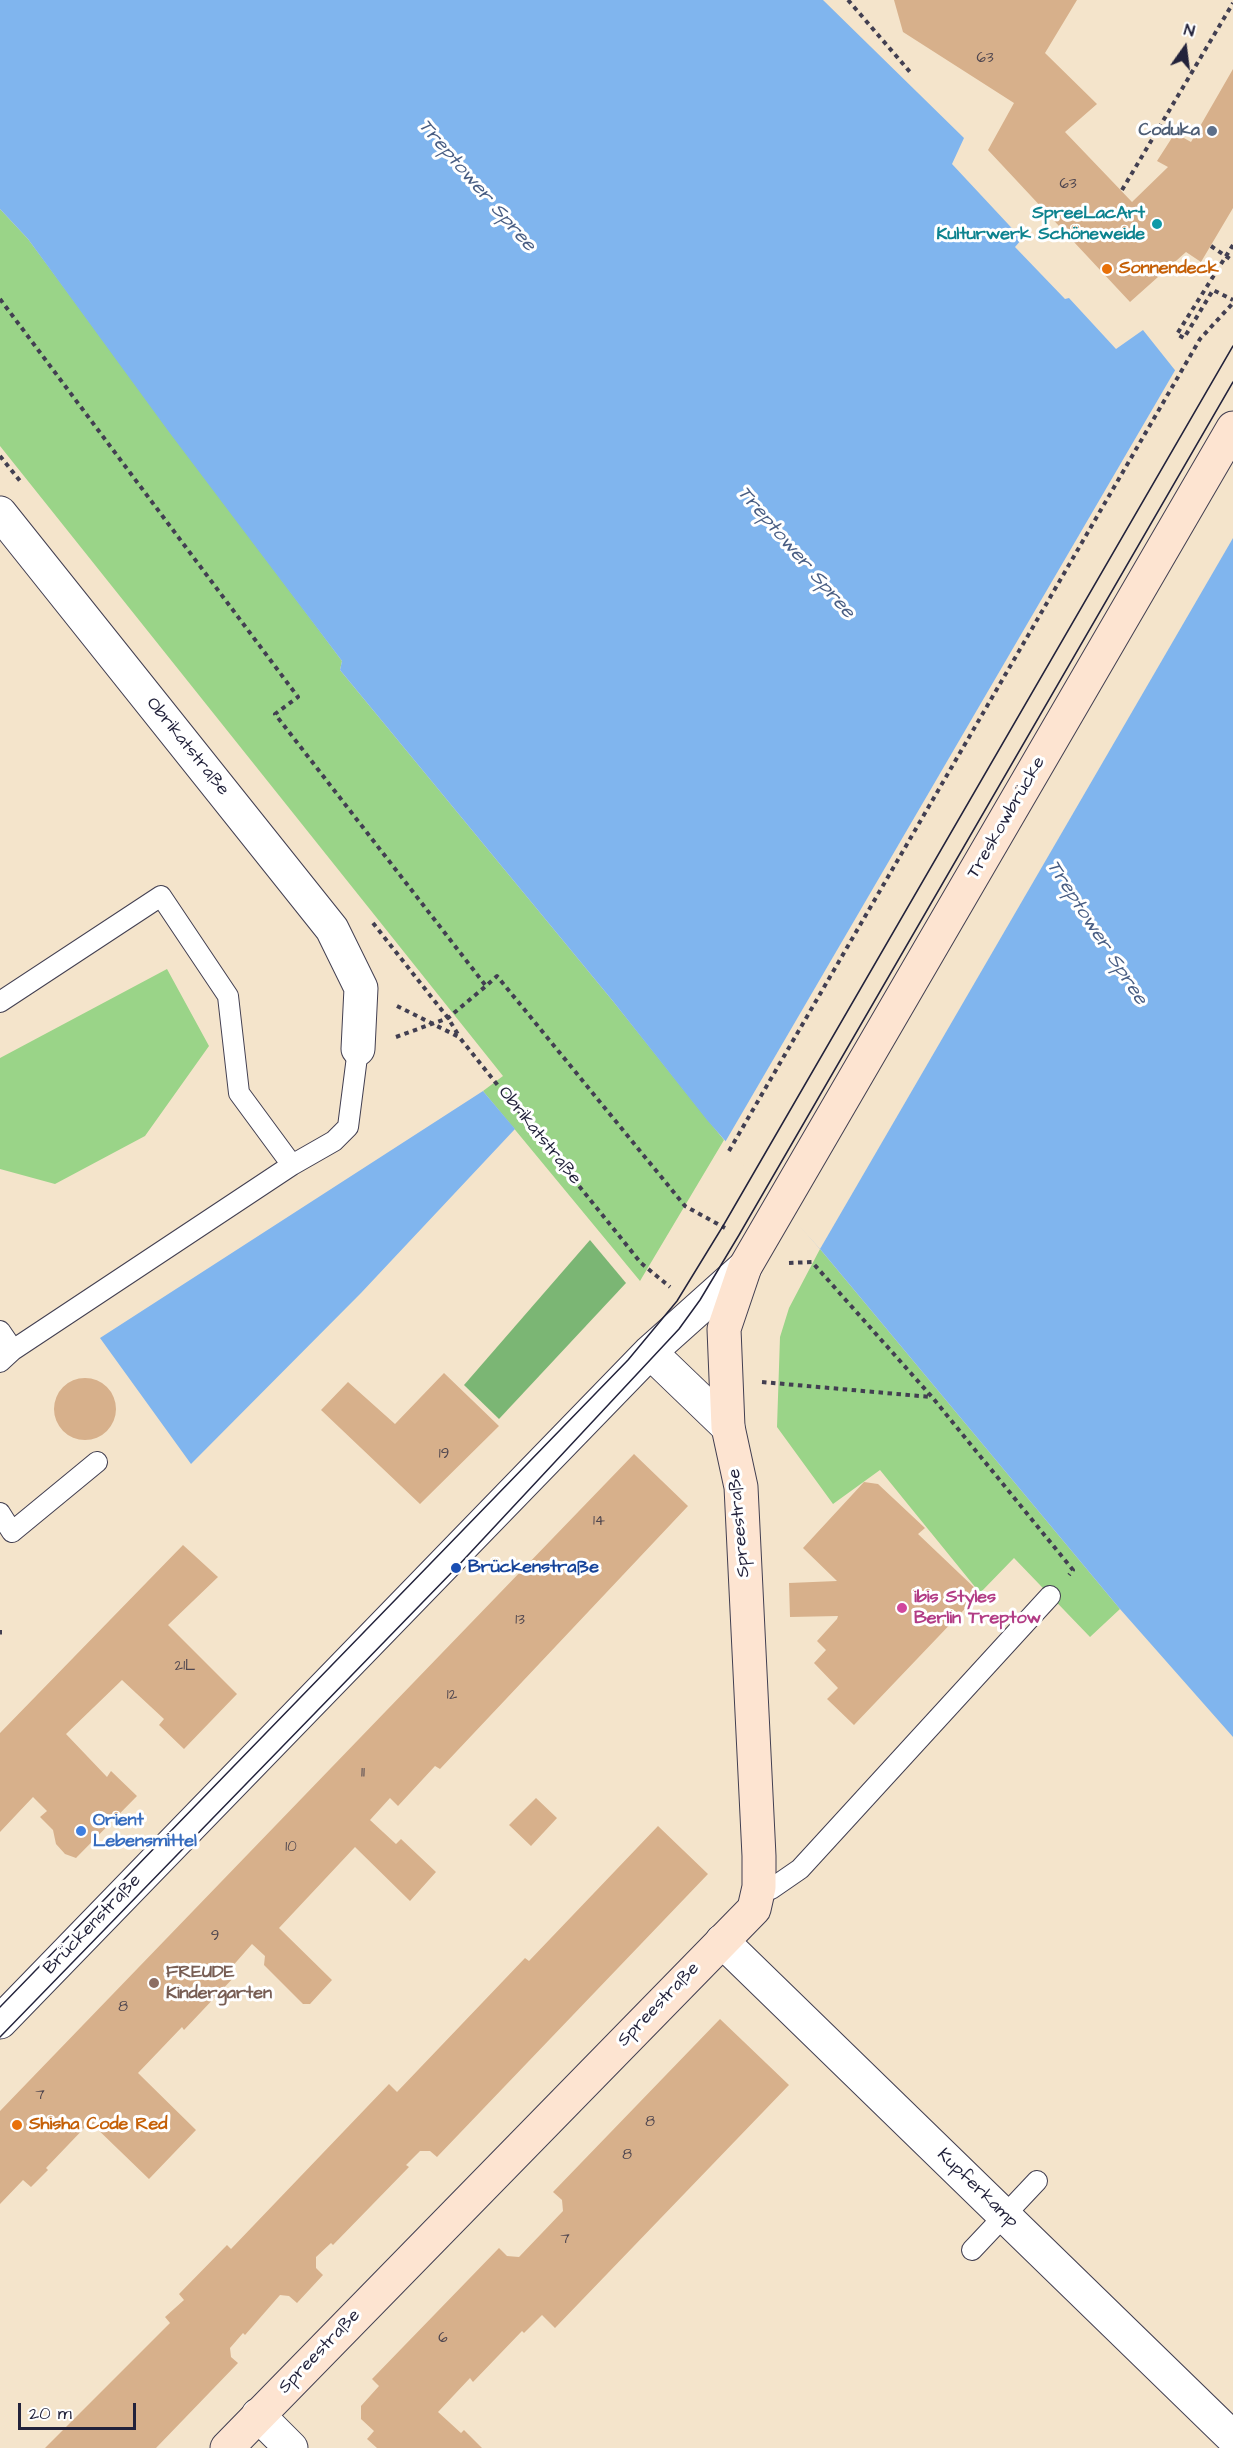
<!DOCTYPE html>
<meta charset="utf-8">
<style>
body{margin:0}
#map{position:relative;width:1233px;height:2448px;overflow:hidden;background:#f4e4cb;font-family:"Architects Daughter",sans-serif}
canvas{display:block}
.north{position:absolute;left:1155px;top:18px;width:60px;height:60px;-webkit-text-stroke:4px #fff;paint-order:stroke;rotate:14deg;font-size:16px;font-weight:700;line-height:24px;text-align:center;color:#22223b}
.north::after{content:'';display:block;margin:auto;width:21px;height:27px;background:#22223b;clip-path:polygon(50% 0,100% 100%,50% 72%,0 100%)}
.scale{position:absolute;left:18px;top:2403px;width:118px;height:27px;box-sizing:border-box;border:3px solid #22223b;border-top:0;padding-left:8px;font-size:18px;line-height:21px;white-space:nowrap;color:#22223b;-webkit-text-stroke:4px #fff;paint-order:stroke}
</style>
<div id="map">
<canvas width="1233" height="2448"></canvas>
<div class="north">N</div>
<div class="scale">20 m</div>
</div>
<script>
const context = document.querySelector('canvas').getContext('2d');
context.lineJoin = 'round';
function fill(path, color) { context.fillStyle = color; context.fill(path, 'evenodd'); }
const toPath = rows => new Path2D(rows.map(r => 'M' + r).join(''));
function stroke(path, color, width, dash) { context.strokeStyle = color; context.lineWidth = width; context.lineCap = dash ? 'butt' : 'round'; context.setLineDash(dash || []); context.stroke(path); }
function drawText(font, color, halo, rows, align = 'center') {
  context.font = font + ' "Architects Daughter",sans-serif'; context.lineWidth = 6; context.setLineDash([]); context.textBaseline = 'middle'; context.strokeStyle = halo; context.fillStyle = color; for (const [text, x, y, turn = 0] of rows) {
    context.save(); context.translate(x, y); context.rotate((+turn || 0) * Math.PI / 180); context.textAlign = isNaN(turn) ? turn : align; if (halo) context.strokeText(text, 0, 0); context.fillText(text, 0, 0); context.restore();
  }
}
fill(toPath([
 [0,209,28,239,342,661,340,670,612,1000,724,1140,640,1281,483,1091,503,1076,0,446],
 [167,969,209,1046,145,1136,55,1184,0,1169,0,1058],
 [820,1249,1120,1609,1090,1637,1014,1558,980,1593,880,1470,833,1504,777,1427,780,1337,789,1308]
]), '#9ad488');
fill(toPath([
 [590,1240,626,1283,499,1419,464,1385]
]), '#7bb674');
fill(toPath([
 [0,0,823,0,964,138,952,164,1022,239,1015,247,1065,299,1069,298,1116,349,1143,330,1233,443,1233,1737,1120,1609,820,1249,707,1120,612,1000,340,670,342,661,169,432,28,239,0,209],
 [483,1091,515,1129,361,1293,191,1464,100,1338]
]), '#80b5ee');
fill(toPath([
 [1177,367,1233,438,1233,538,820,1249,724,1144]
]), '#f4e4cb');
fill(toPath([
 [894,0,1077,0,1045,53,1097,104,1065,132,1132,202,1168,167,1157,161,1175,133,1191,142,1233,69,1233,208,1201,262,1186,252,1130,302,988,150,1014,103,903,32],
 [444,1373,499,1426,420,1504,321,1410,348,1382,395,1424],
 '54 1409a31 31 0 1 1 62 0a31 31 0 1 1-62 0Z',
 [634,1454,688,1506,440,1769,435,1766,398,1806,390,1798,370,1820,396,1844,401,1839,436,1872,410,1901,355,1847,279,1928,332,1980,310,2004,303,2004,264,1965,265,1956,252,1944,230,1969,236,1975,184,2030,182,2027,138,2073,196,2130,149,2179,90,2122,46,2168,48,2170,31,2187,23,2180,0,2204,0,2111],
 [864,1482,878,1484,925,1528,918,1534,980,1593,854,1725,827,1699,838,1688,814,1663,826,1650,817,1641,837,1619,838,1616,790,1617,789,1583,837,1581,803,1548],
 [183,1545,218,1577,168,1625,237,1694,184,1749,159,1725,164,1719,122,1680,66,1734,107,1777,111,1771,137,1796,76,1858,65,1854,56,1844,53,1830,40,1817,47,1811,33,1797,0,1832,0,1733],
 [536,1798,557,1818,531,1846,509,1825],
 [658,1826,708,1874,437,2157,430,2151,420,2151,406,2165,409,2167,333,2245,331,2243,316,2257,316,2268,323,2275,297,2303,289,2296,280,2295,245,2335,243,2333,230,2348,231,2357,238,2363,156,2448,45,2448,170,2323,165,2317,184,2300,179,2294,227,2245,231,2249,389,2084,397,2092,525,1958,529,1961],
 [720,2019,789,2085,555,2328,542,2315,524,2333,522,2331,473,2382,470,2378,438,2412,461,2433,464,2430,482,2448,377,2448,367,2439,374,2431,361,2419,361,2406,379,2386,372,2379,499,2248,507,2256,519,2257,563,2211,562,2200,553,2192]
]), '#d7b08b');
const service = toPath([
 [0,1002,161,896,228,996,239,1093,292,1165,13,1350,0,1362],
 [292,1165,334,1141,348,1127,358,1049],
 [0,1331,13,1350],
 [0,1513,12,1532,97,1462],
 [759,1887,771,1889,800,1869,1050,1596],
 [972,2250,1037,2181]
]);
const minor = toPath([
 [0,513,332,929,361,988,358,1049],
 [650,1352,728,1427],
 [722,1941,1233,2438],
 [0,2022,650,1352,745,1267],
 [258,2415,291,2448]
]);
const secondary = toPath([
 [227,2448,754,1909,759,1887,759,1856,741,1487,728,1427,724,1329,745,1267,1233,428]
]);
stroke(service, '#423f51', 22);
stroke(minor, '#423f51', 35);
stroke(secondary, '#423f51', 35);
stroke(toPath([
 [848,0,910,72],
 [1122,190,1233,3],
 [1233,245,1177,334,1184,338,1213,290,1233,300],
 [0,299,298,697,275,714,486,986,497,976,685,1206,725,1228],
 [0,456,20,481],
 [373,923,448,1018,459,1036],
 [397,1006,459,1037,641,1263,670,1287],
 [396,1037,448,1018,486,986],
 [729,1151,1200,339,1233,303],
 [789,1263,812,1262,932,1397,1073,1570,1069,1575],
 [762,1382,931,1397],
 [0,1630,0,1635]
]), '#423f51', 4, [4.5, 4.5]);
stroke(service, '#fff', 20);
stroke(minor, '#fff', 33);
stroke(secondary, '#fde4d1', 33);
stroke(toPath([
 [0,2007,628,1360,677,1301,723,1226,1233,346],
 [0,2037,456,1568,679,1329,700,1300,739,1235,1233,382]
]), '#22223b', 1.5);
stroke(toPath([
 [1211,246,1233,261]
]), '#423f51', 4, [4.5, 4.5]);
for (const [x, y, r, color] of [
 [1212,131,6,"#5c6f8a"],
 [1157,224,6,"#0f9aa8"],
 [1107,269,6,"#e8710a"],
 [456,1568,6,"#1a4fb4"],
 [902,1608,6,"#d1479c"],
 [81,1831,6,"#3f7fe0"],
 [154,1983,6,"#8d6e63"],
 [17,2125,6,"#e8710a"]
]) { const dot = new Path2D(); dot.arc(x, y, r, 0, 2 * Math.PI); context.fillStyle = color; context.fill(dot); stroke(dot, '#fff', 2); }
drawText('15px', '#4f464f', null, [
 ["63",985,59],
 ["63",1068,185],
 ["19",444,1455],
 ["14",599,1522],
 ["13",520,1621],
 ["21L",185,1667],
 ["12",452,1696],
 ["11",363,1774],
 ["10",291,1848],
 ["9",215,1937],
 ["8",123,2008],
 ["7",40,2096],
 ["8",650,2123],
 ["8",627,2156],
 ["7",565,2240],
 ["6",443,2339]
]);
drawText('bold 18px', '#4e5e75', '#fff', [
 ["Coduka",1200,131]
], 'right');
drawText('bold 18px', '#0d838f', '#fff', [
 ["SpreeLacArt",1145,214],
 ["Kulturwerk Schöneweide",1145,235]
], 'right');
drawText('bold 18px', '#c56008', '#fff', [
 ["Sonnendeck",1119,269],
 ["Shisha Code Red",29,2125]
], 'left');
drawText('18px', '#22223b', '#fff', [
 ["Obrikatstraße",187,747,51],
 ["Treskowbrücke",1007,818,-60],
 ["Obrikatstraße",539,1136,51],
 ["Spreestraße",740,1523,-95],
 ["Brückenstraße",93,1925,-46],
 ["Spreestraße",659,2005,-46],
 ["Kupferkamp",977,2189,44],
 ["Spreestraße",320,2352,-46]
]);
drawText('bold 18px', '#164399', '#fff', [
 ["Brückenstraße",468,1568]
], 'left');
drawText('bold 18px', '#b23c85', '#fff', [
 ["ibis Styles",914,1598],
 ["Berlin Treptow",914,1619]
], 'left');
drawText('bold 18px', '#366cbe', '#fff', [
 ["Orient",93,1821],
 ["Lebensmittel",93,1842]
], 'left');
drawText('bold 18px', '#785e54', '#fff', [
 ["FREUDE",166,1973],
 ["Kindergarten",166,1994]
], 'left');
drawText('italic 20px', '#485d83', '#fff', [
 ["Treptower Spree",476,186,49],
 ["Treptower Spree",795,553,49],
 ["Treptower Spree",1096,933,57]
]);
</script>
